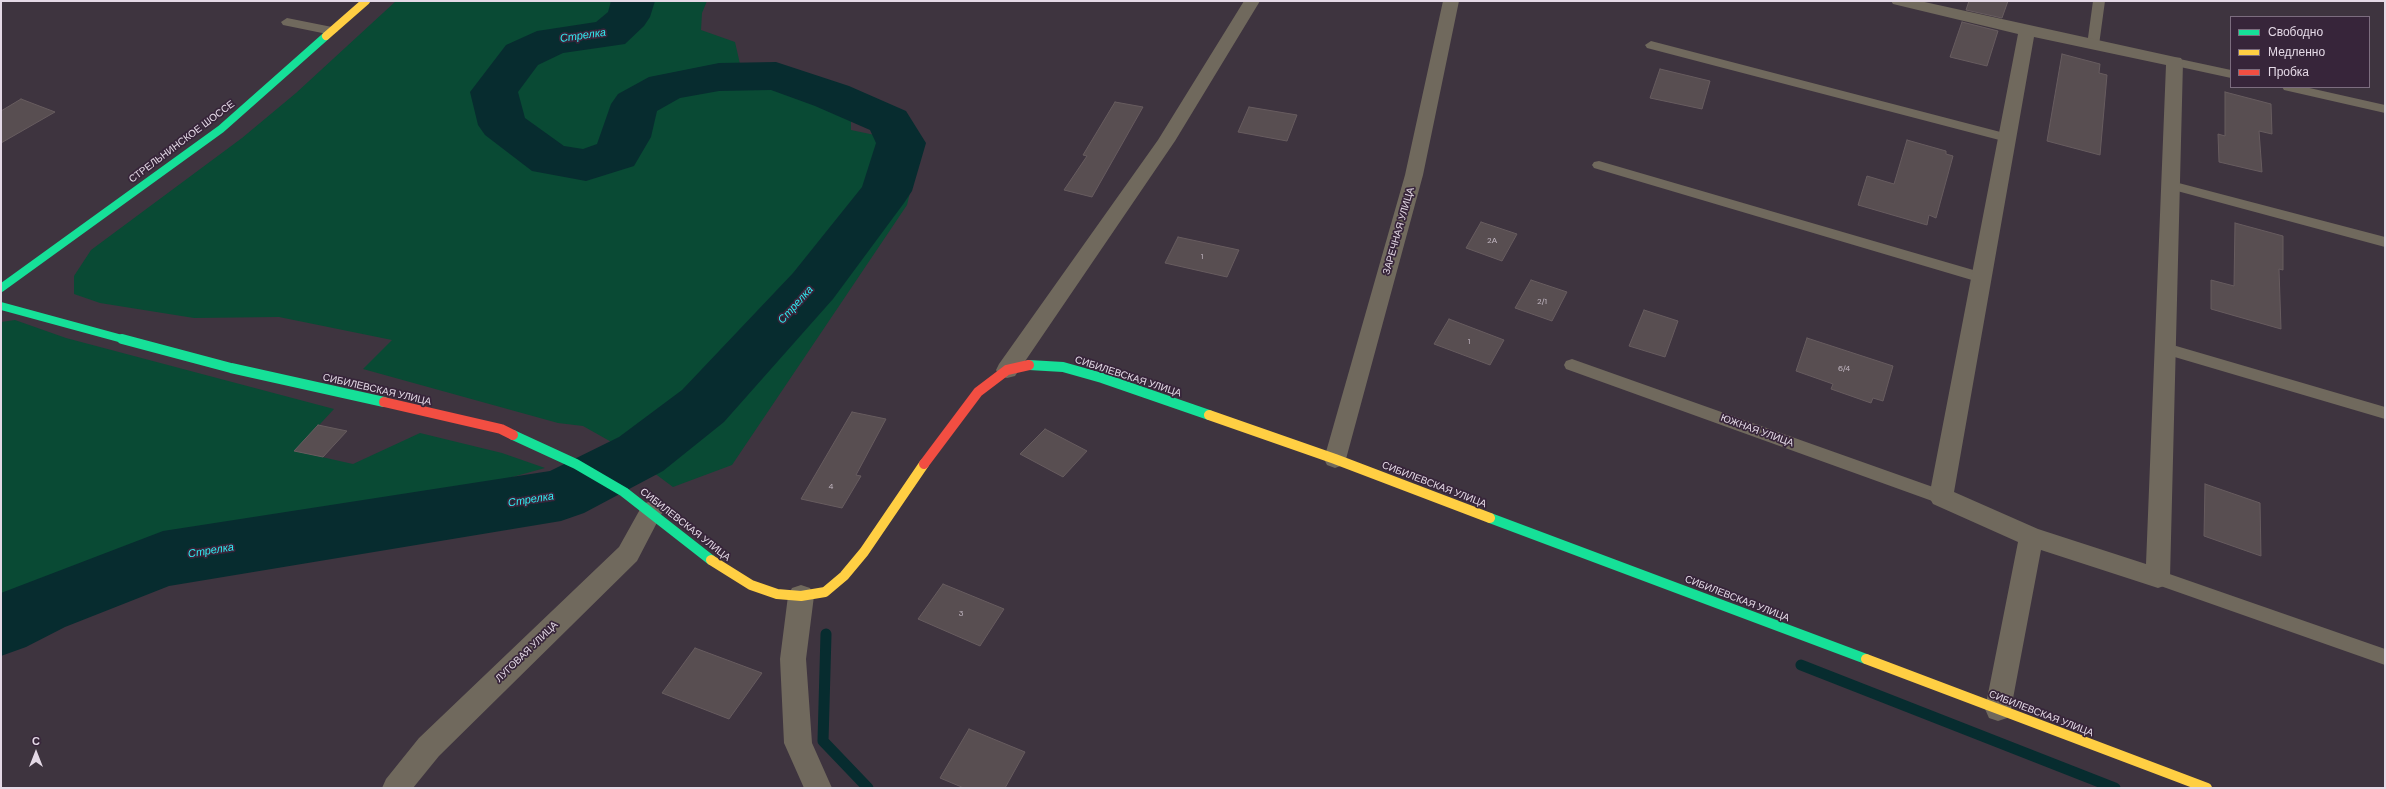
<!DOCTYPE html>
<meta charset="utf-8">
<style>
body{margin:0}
#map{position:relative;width:2386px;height:789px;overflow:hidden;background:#3e343f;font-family:"DM Sans",sans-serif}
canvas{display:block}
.frame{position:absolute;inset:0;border:2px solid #e4d9e6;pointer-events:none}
.legend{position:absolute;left:2230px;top:16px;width:140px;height:72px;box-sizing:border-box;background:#37253a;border:1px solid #7c6d7f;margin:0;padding:5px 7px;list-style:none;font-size:12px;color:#e4d9e6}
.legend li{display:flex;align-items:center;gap:8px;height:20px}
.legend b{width:20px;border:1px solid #7c6d7f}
.north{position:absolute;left:16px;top:733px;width:40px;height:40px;-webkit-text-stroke:3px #37253a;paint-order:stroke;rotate:0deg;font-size:11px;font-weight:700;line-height:16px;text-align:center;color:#e4d9e6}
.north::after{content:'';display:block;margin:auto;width:14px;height:18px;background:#e4d9e6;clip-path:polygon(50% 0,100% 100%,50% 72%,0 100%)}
</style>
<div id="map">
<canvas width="2386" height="789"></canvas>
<div class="frame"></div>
<ul class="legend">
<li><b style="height:5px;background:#16e098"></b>Свободно</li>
<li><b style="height:5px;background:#ffcf43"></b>Медленно</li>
<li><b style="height:5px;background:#f24e42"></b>Пробка</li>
</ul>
<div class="north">С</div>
</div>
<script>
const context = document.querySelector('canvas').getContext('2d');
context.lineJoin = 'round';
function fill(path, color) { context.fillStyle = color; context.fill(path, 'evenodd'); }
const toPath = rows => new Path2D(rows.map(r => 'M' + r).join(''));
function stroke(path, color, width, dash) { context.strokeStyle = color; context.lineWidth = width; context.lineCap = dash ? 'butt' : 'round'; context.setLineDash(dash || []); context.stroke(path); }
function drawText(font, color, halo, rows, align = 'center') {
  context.font = font + ' "DM Sans",sans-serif'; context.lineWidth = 3.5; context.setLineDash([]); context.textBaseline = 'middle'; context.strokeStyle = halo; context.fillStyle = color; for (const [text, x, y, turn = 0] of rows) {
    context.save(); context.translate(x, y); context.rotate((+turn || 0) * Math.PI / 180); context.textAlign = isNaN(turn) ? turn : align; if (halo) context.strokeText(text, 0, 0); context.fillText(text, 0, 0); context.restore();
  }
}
fill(toPath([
 [396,1,707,1,702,13,701,30,735,42,740,64,767,82,815,95,851,112,851,130,889,138,913,180,907,205,732,465,673,487,615,444,583,426,558,423,363,369,392,340,279,317,194,318,100,303,74,294,74,276,91,250,242,138,296,93],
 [15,320,66,338,334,409,295,451,353,464,420,433,502,453,545,468,498,481,458,488,419,502,386,506,345,503,313,513,294,524,263,532,183,541,134,555,1,609,1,322]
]), '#094a34');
stroke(toPath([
 [826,634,823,741,868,788],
 [1801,665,2115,788]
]), '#072c2f', 11);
fill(toPath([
 [611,1,655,1,650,17,644,26,625,44,563,53,538,65,518,92,525,118,564,146,583,149,597,144,611,104,618,94,649,77,719,63,776,62,849,86,906,111,926,143,912,191,904,203,833,299,724,422,663,471,584,513,561,521,169,586,65,627,26,647,1,656,1,593,163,531,550,471,619,437,682,390,793,273,862,187,876,143,870,130,815,106,771,90,719,91,680,98,657,111,651,137,634,166,586,181,532,171,485,135,478,125,470,92,506,45,537,31,596,22,608,12,611,1]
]), '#072c2f');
const building = toPath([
 [1969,1,2008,1,2002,18,1966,10,1969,1],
 [1962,22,1998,31,1987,66,1950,57,1962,22],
 [2062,54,2100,64,2099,73,2107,75,2100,155,2047,141,2062,54],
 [1660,69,1710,81,1702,109,1650,98,1660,69],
 [2225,92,2271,104,2272,134,2259,131,2262,172,2219,162,2218,134,2225,136,2225,92],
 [21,99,55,112,1,143,1,111,21,99],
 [1115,102,1143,107,1092,197,1064,190,1087,156,1083,155,1115,102],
 [1249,107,1297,115,1287,141,1238,132,1249,107],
 [1907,140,1946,151,1946,154,1953,156,1936,218,1929,215,1927,225,1858,205,1867,176,1894,184,1907,140],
 [1481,222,1517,234,1502,261,1466,248,1481,222],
 [2235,223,2283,236,2283,270,2279,269,2281,329,2211,309,2211,280,2234,286,2235,223],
 [1178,237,1239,250,1227,277,1165,263,1178,237],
 [1531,280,1567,292,1552,321,1515,308,1531,280],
 [1644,310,1678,321,1665,357,1629,346,1644,310],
 [1449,319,1504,340,1490,365,1434,344,1449,319],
 [1807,338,1893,366,1883,401,1873,398,1871,403,1831,389,1833,384,1796,371,1807,338],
 [852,412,886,419,856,475,861,476,842,508,801,499,852,412],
 [318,425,347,431,323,457,294,451,318,425],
 [1045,429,1087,451,1063,477,1020,454,1045,429],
 [2205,484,2260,503,2261,556,2204,536,2205,484],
 [943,584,1004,609,980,646,918,619,943,584],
 [695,648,762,673,729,719,662,693,695,648],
 [969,729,1025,752,1005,788,964,788,940,778,969,729]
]);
fill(building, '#584e51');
stroke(building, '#675c5f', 1);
fill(toPath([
 [2093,1,2105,1,2099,45,2093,49,2087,45,2093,1],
 [287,18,332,27,338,31,332,35,283,25,281,22,287,18],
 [1651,41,2012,135,2014,138,2007,142,1647,48,1645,45,1651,41],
 [2175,58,2231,70,2231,78,2171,65,2169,62,2175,58],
 [2282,87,2305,87,2385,105,2385,113,2284,90,2282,87],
 [1599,161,1987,274,1989,278,1987,282,1982,283,1594,168,1592,165,1594,162,1599,161],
 [2171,181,2385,237,2385,247,2166,188,2164,185,2166,182,2171,181],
 [2166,343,2385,407,2385,419,2161,353,2158,349,2161,345,2166,343],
 [1572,359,1947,492,1950,497,1947,502,1941,504,1935,502,1566,369,1564,365,1566,361,1572,359],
 [2158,570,2385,649,2385,665,2152,583,2149,578,2152,573,2158,570]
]), '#70695d');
fill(toPath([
 [1244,1,1260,1,1175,141,1015,376,1007,378,999,376,996,370,999,364,1158,140,1244,1],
 [1443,1,1459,1,1423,175,1346,459,1343,465,1335,468,1327,465,1324,459,1405,175,1443,1],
 [1891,1,1920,1,2175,57,2181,58,2183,62,2170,578,2167,585,2158,588,2041,550,2011,709,2007,718,1998,721,1989,718,1985,709,2018,542,1933,504,1929,497,2018,34,1893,4,1891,1],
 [2034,37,2166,65,2146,564,2038,529,1954,492,2034,37],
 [651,501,659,504,663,511,637,561,439,756,413,788,382,788,386,779,419,738,619,547,643,504,651,501],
 [801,585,810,588,814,596,806,659,812,743,832,788,804,788,784,743,780,659,788,596,792,588,801,585]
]), '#70695d');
stroke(toPath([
 [1,288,221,129,326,36],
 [1,306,126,340]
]), '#16e098', 8);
stroke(toPath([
 [122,339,231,368,384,402],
 [1029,365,1063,367,1102,378,1209,415],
 [513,435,576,464,624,492,711,560],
 [1490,518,1866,659]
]), '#16e098', 10);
stroke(toPath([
 [326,36,366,1]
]), '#ffcf43', 8);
stroke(toPath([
 [1209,415,1335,459,1490,518],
 [711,560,751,585,777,594,801,596,825,592,844,576,864,552,924,464],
 [1866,659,2207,788]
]), '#ffcf43', 10);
stroke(toPath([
 [384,402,501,429,513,435],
 [924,464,978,392,1007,370,1029,365]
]), '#f24e42', 10);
drawText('8px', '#c1b6c1', null, [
 ["2А",1492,241],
 ["1",1202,257],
 ["2/1",1542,302],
 ["1",1469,342],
 ["6/4",1844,369],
 ["4",831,487],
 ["3",961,614]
]);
drawText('10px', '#e4d9e6', '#37253a', [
 ["СТРЕЛЬНИНСКОЕ ШОССЕ",182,142,-37],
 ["ЗАРЕЧНАЯ УЛИЦА",1399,231,-74],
 ["СИБИЛЕВСКАЯ УЛИЦА",1128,377,18],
 ["СИБИЛЕВСКАЯ УЛИЦА",377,390,13],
 ["ЮЖНАЯ УЛИЦА",1757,431,20],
 ["СИБИЛЕВСКАЯ УЛИЦА",1434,485,21],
 ["СИБИЛЕВСКАЯ УЛИЦА",685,525,38],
 ["СИБИЛЕВСКАЯ УЛИЦА",1737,599,21],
 ["ЛУГОВАЯ УЛИЦА",527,652,-44],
 ["СИБИЛЕВСКАЯ УЛИЦА",2041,714,21]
]);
drawText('italic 11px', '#30ecf2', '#37253a', [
 ["Стрелка",583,36,-8],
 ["Стрелка",796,305,-48],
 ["Стрелка",531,500,-9],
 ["Стрелка",211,551,-9]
]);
</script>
